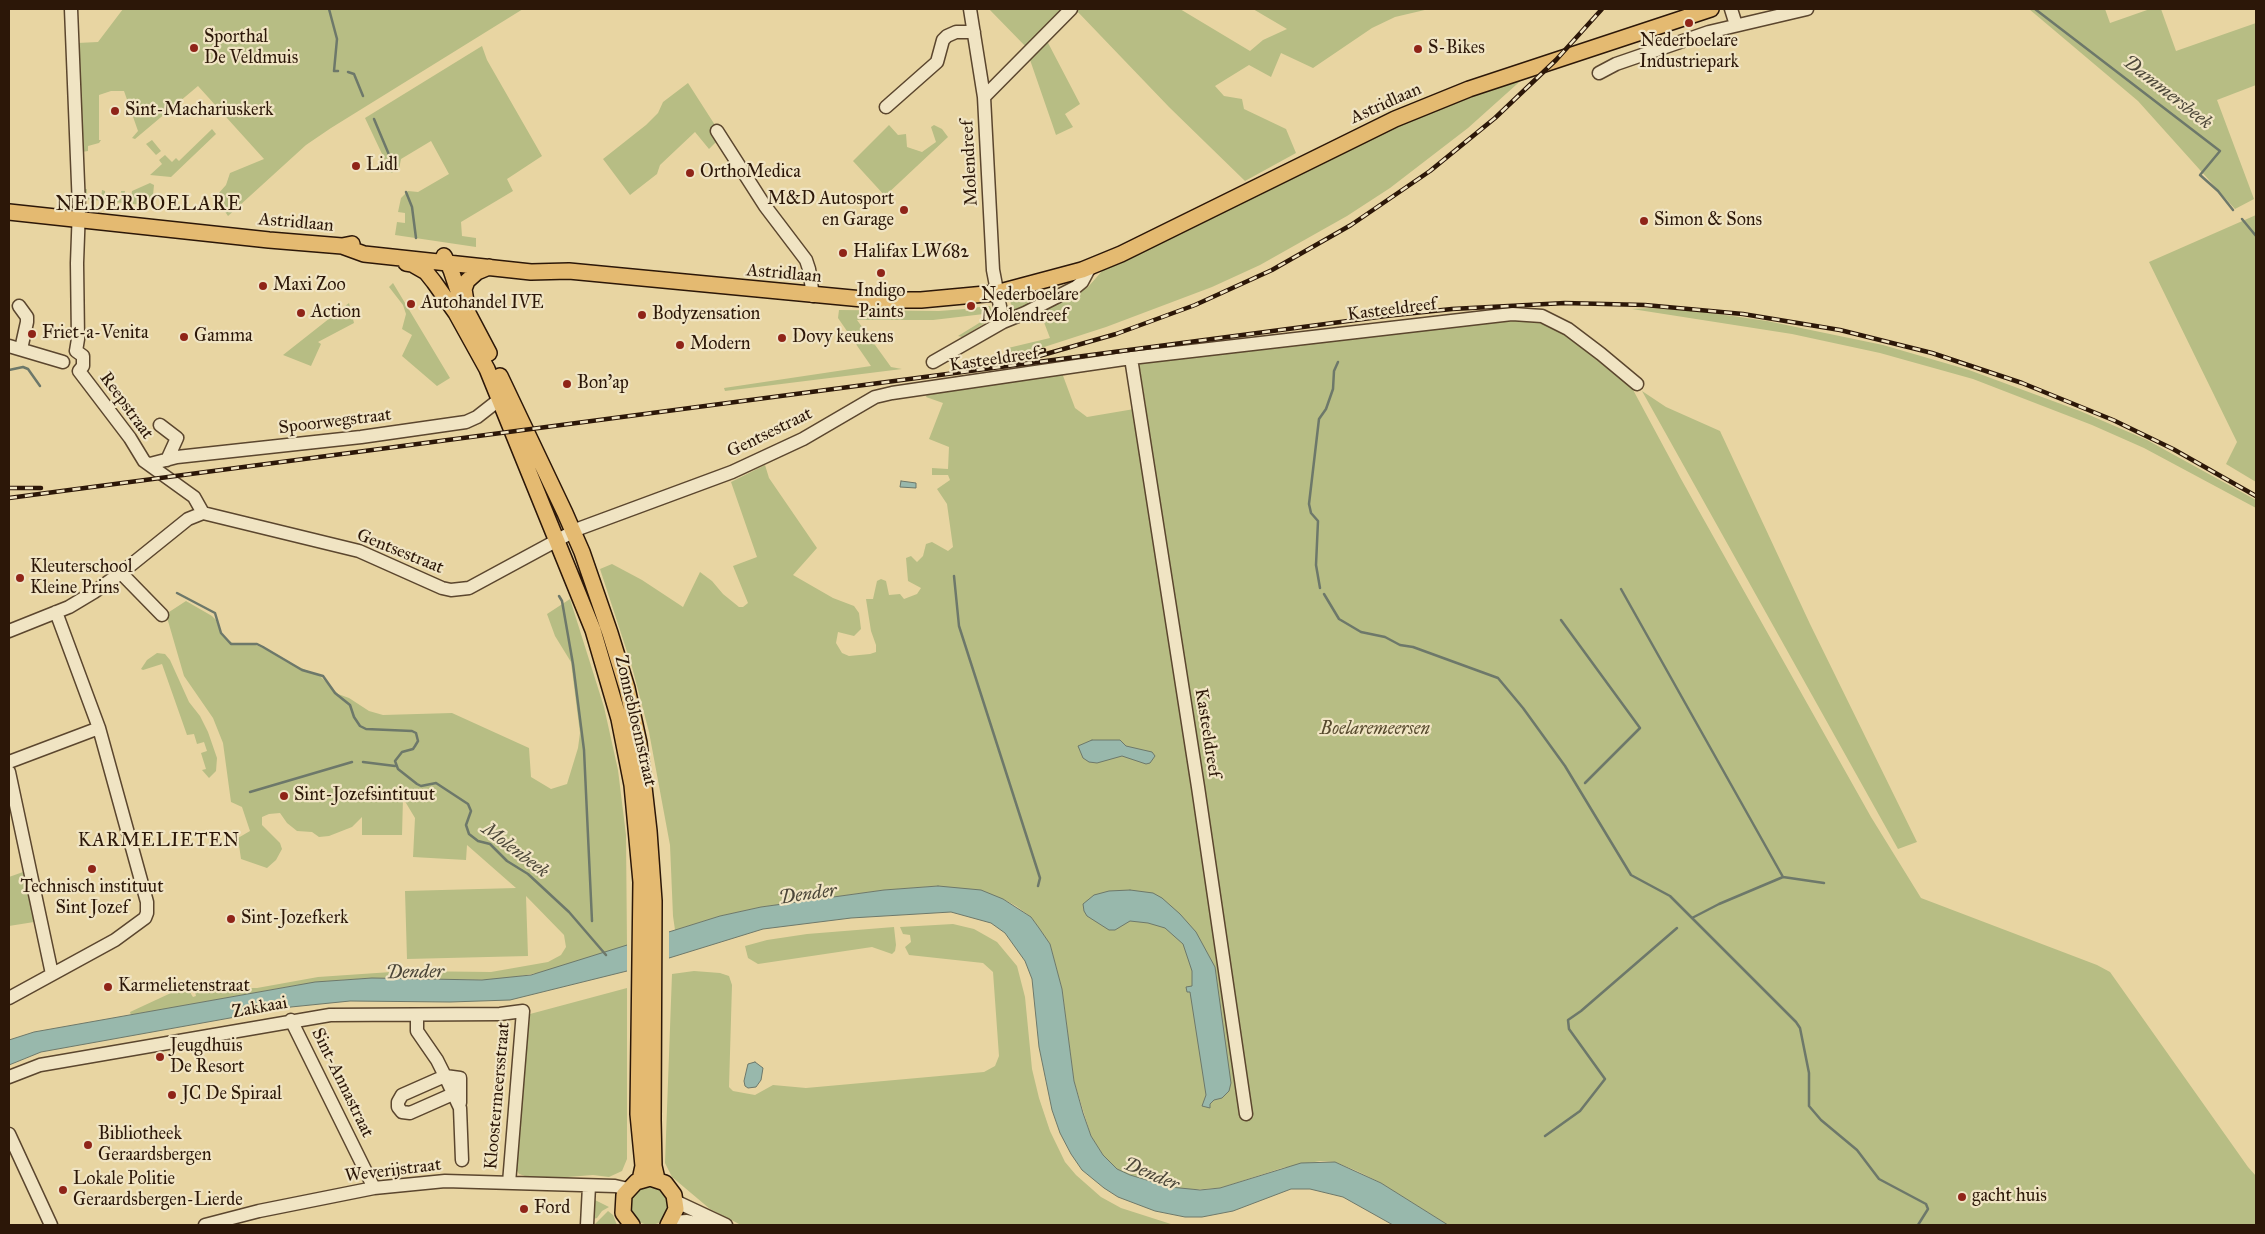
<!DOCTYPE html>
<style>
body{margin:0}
#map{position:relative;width:2265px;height:1234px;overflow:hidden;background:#e8d5a2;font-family:"IM FELL Great Primer",serif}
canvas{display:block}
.frame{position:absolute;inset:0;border:10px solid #2c1708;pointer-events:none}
</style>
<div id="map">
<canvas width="2265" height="1234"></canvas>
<div class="frame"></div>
</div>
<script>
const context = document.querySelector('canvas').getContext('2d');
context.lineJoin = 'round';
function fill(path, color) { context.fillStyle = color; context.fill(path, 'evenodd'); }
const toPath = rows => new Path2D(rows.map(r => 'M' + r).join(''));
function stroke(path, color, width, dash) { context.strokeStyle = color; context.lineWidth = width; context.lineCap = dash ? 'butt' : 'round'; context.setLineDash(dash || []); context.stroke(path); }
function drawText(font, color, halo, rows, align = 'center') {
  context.font = font + ' "IM FELL Great Primer",serif'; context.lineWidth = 4.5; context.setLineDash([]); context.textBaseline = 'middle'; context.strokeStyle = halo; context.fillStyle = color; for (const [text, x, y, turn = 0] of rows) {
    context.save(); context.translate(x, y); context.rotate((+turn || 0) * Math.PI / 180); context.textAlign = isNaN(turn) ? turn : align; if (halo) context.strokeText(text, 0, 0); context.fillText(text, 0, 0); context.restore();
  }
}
fill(toPath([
 [123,9,523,9,331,128,306,145,228,216,218,201,218,194,226,185,230,173,264,159,198,86,135,139,132,138,138,131,124,91,111,91,99,95,99,140,101,140,99,143,88,146,88,151,82,152,77,43,98,42],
 [989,9,1066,9,1028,49],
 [1077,9,1180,9,1250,51,1263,40,1287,29,1253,9,1429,9,1395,17,1372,28,1313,68,1281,53,1271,77,1249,65,1215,86,1224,96,1242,99,1244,109,1286,129,1296,153,1245,181,1169,107,1076,10],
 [2029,9,2105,9,2110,23,2150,9,2161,9,2176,51,2256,23,2256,85,2217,100,2254,199,2235,209,2138,101],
 [1046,39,1080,104,1065,114,1073,127,1056,135,1029,57],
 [482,46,487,60,542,156,507,179,513,191,461,222,462,236,476,238,476,247,395,235,397,222,405,223,405,213,398,212,401,198,408,191,418,192,449,174,431,141,401,159,399,169,391,173,365,118],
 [1526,76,1468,128,1390,188,1347,216,1260,265,1212,287,1106,327,1038,349,1009,354,1008,348,1050,338,1040,312,1088,287,1103,270,1390,129],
 [688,83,722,136,709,149,695,132,660,165,657,174,630,195,603,159,646,125,658,113,663,102],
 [889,125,898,135,906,134,907,147,922,152,936,142,931,127,934,125,942,129,948,137,885,196,853,161],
 [212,129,216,134,171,177,150,175,162,164,159,160,165,155,172,162,176,158,179,161],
 [152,140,161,151,156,155,146,144],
 [150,183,154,185,152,206,84,199,83,189,87,189,87,197,101,198,102,190,105,191,105,198,121,199,121,191,125,191,125,198,131,199,132,191],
 [2256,215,2256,482,2226,464,2237,442,2149,262],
 [393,283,450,378,437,386,402,356,412,335,402,329,406,314,403,305,389,287],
 [1042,291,1044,298,1016,312,1013,311,1010,301,1012,298],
 [349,303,354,323,318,342,321,344,311,366,283,355],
 [990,306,993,314,992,319,962,337,958,336,984,320,984,314,933,320,857,320,891,367,902,369,725,391,724,388,871,366,838,318,839,310,939,311,965,309,966,311,971,310,971,308],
 [1650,308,1698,311,1767,321,1883,345,1969,370,2080,411,2147,440,2256,500,2256,508,2144,448,2092,425,1973,379,1880,353,1792,334,1632,309],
 [1526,320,1546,322,1562,331,1631,386,1681,479,1871,817,1921,898,2097,965,2110,972,2248,1167,2256,1176,2256,1225,1448,1225,1381,1183,1357,1171,1335,1162,1320,1161,1282,1168,1220,1188,1185,1190,1170,1187,1130,1175,1117,1169,1103,1155,1091,1136,1074,1081,1062,989,1050,944,1031,917,1016,906,1003,899,938,886,884,890,761,907,720,916,675,930,673,916,670,845,649,732,632,667,600,569,612,564,642,580,683,607,700,572,712,581,723,594,739,607,743,607,748,603,733,566,757,557,731,482,765,465,769,478,817,548,793,575,833,598,854,606,859,613,861,629,854,636,838,632,836,643,842,653,849,656,870,654,876,652,876,645,871,631,866,599,873,599,877,581,881,579,886,581,889,595,900,594,904,599,917,594,921,588,908,581,906,558,911,556,917,562,923,556,926,544,932,542,948,551,953,547,947,504,937,489,950,480,948,475,932,475,932,468,948,469,949,447,929,439,943,403,926,397,928,392,1062,373,1075,408,1087,417,1146,407,1139,363,1332,338],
 [1642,391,1666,407,1720,431,1810,624,1917,842,1898,849],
 [570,599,604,707,618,770,626,835,627,946,543,972,498,980,372,978,341,980,292,986,131,1015,130,1012,186,986,193,997,196,996,195,992,223,990,223,988,257,988,318,977,406,971,491,972,548,962,561,955,566,947,564,935,526,896,528,956,407,959,405,891,516,888,467,845,466,860,413,857,415,818,403,798,402,835,362,835,362,817,352,827,329,836,319,837,312,832,297,831,287,823,280,813,269,814,262,817,262,825,280,843,282,849,276,860,267,868,241,859,238,838,250,831,242,807,231,802,223,743,213,718,184,676,166,614,186,601,212,616,216,620,222,635,235,645,251,643,268,650,285,661,320,676,338,694,349,698,369,711,383,715,452,713,529,748,531,777,551,789,567,784,578,748,580,733,571,662,555,636,547,614],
 [157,653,165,654,170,660,189,702,200,716,208,732,217,758,216,771,209,778,202,770,206,769,201,753,207,751,204,742,197,744,194,734,187,735,162,664,143,670,141,669,147,660],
 [23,872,34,922,9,926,9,877],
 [953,924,974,929,997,942,1017,966,1025,997,1032,1069,1039,1098,1050,1131,1065,1162,1076,1175,1101,1197,1121,1208,1174,1225,741,1225,710,1209,672,1177,665,1163,672,974,694,971,720,973,729,976,732,985,729,1087,733,1091,755,1095,773,1085,806,1088,984,1072,995,1066,999,1056,993,972,983,963,909,955,905,947,911,942,910,935,903,934,900,927],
 [894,927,896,945,895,951,892,954,872,947,758,964,748,958,745,946,767,940,807,934],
 [627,988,627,1159,622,1171,609,1177,593,1175,530,1180,528,1177,519,1174,516,1169,517,1159,530,1014],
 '631 1206a19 19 0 1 1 38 0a19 19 0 1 1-38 0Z',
 [595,1200,609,1207,602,1211,597,1218,593,1219],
 [608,1211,613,1215,617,1225,594,1225]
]), '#b7bd84');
const water = toPath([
 [901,481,916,483,916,488,900,487,901,481],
 [1092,740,1120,740,1126,746,1152,752,1155,756,1150,763,1146,764,1122,756,1097,763,1089,762,1083,758,1078,746,1092,740],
 [938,886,981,890,1003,899,1031,917,1039,928,1050,944,1062,989,1074,1081,1083,1113,1091,1136,1103,1155,1117,1169,1130,1175,1170,1187,1200,1190,1220,1188,1301,1163,1335,1162,1381,1183,1448,1225,1393,1225,1343,1197,1310,1189,1291,1189,1233,1211,1202,1217,1185,1217,1155,1211,1118,1197,1104,1188,1082,1170,1071,1154,1060,1133,1052,1110,1039,1047,1032,979,1025,961,1005,933,991,923,951,912,851,918,763,929,627,971,510,1000,450,1002,350,1001,291,1007,41,1052,9,1065,9,1040,34,1032,315,982,372,978,482,980,531,975,720,916,761,907,884,890,938,886],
 [1130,890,1153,893,1162,898,1180,914,1196,932,1215,967,1231,1083,1229,1091,1222,1098,1214,1100,1210,1104,1210,1108,1202,1106,1206,1095,1190,992,1187,992,1186,987,1192,986,1192,971,1183,944,1165,928,1148,923,1130,921,1115,930,1109,930,1087,916,1084,911,1083,904,1094,895,1109,891,1130,890],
 [755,1062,763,1068,761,1080,756,1087,748,1088,745,1086,744,1081,747,1068,748,1064,755,1062]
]);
fill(water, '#98b8ac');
stroke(water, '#6d786a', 1);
fill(toPath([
 [669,930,669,960,627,973,627,943]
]), '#e8d5a2');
stroke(toPath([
 [329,9,337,39,334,71,338,71],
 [2035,9,2220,151,2200,175,2218,191,2233,210],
 [348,72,354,74,363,96],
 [374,119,395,169],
 [406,192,412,207,416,238],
 [2242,219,2256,236],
 [9,370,23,367,28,369,40,386],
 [954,576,959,626,1040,878,1038,886],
 [1320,588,1316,565,1318,521,1311,513,1309,504,1319,419,1326,409,1333,389,1334,371,1338,362],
 [1621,589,1783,877,1719,904,1692,918],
 [177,593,215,613,221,633,231,644,257,644,263,647,302,670,323,676,335,693,350,705,354,717,360,726,366,729,412,731,416,733,418,741,415,746,413,749,402,752,395,761,398,769,417,784,421,786,436,783,468,804,471,811,466,825,469,834,478,841,490,844,507,861,528,874,569,912,606,955],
 [1324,594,1339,619,1361,632,1385,637,1400,645,1413,647,1498,678,1523,708,1565,766,1631,875,1670,896,1796,1022,1800,1028,1809,1073,1809,1106,1821,1120,1857,1150,1879,1179,1926,1204,1928,1209,1918,1225],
 [559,596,562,601,573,664,584,750,592,921],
 [1561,620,1640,728,1585,783],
 [363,762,395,766],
 [250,792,352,762],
 [1783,877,1824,883],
 [1545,1136,1580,1111,1605,1079,1569,1029,1568,1020,1581,1011,1677,928]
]), '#6d786a', 2.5);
const minor = toPath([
 [71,9,79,208,77,263,78,339,76,351],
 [970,9,984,97,993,270,1003,322],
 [1731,9,1736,25],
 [1599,73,1616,64,1709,32,1807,9],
 [984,97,1071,9],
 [886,107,937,62,943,40,947,36,956,32,974,32],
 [717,131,765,206,806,260,809,269,813,296],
 [19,306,27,317,27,322,21,349],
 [9,346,63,362],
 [76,351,83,356,83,366,79,371],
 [1131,358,1198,787,1246,1114],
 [933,362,1003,322,1025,313,1076,287,1082,282,1090,267],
 [79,371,130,438,144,461,194,497,203,513],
 [160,425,177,438,167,460],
 [150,464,177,457,361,437,466,422,477,417,500,399],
 [121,573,162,615],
 [9,631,69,607,94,592,121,573,188,519,203,513,359,551,442,588,451,590,469,588,578,529,732,472,803,439,875,397,892,393,1131,358,1512,314,1542,316,1568,329,1601,354,1637,384],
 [9,762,99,728],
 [9,772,52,974],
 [9,998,115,940,145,918,147,913,147,902,99,728,56,612],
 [417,1015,417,1031,437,1060,445,1076,460,1078,460,1103],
 [291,1020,374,1188],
 [9,1077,40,1065,330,1015,500,1014,523,1011,509,1183],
 [453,1094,410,1113,402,1112,398,1107,398,1102,402,1095,445,1076,460,1108,462,1160],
 [9,1134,51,1225],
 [677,1202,726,1225],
 [671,1222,687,1221,705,1225],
 [205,1225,259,1211,374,1188,445,1181,615,1186,628,1189],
 [587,1225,589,1186]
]);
const major = toPath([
 [9,212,269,240,342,246,352,244],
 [342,246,364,254,531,272,569,271,873,300,921,300,996,293,1082,270,1121,254,1395,119,1469,89,1711,9],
 [444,256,451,270,461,300,489,353],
 [406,263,412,264,426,272,434,282,456,313,487,369,593,630,619,719,632,785,641,882,638,1114,643,1166,640,1180],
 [466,302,464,289,467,281,477,272,489,267],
 [500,376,565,513,582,552,610,633,627,688,639,743,649,831,654,901,653,1120,654,1166,657,1179],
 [632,1225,623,1213,624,1195,636,1182,650,1178,665,1183,674,1195,676,1209,668,1225]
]);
stroke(minor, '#5b462e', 15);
stroke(major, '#2c1708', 18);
stroke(minor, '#f0e4c3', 12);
stroke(major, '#e4ba71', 15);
const rail = toPath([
 [1039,356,1116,334,1195,305,1272,270,1351,225,1430,171,1495,118,1556,60,1602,9],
 [991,361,1044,350],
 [9,488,41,488],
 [9,498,1386,316,1452,309,1565,303,1645,305,1743,314,1840,330,1932,353,2022,383,2113,420,2173,449,2256,496]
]);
stroke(rail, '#2c1708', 4.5);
stroke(rail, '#f0e4c3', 2.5, [8]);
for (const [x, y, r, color] of [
 [1689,23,5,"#8f2418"],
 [194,48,5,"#8f2418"],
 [1418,49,5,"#8f2418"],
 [115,111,5,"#8f2418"],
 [356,166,5,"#8f2418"],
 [690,173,5,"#8f2418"],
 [904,210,5,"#8f2418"],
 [1644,221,5,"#8f2418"],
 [843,253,5,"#8f2418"],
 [881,273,5,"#8f2418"],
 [263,286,5,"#8f2418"],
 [411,304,5,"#8f2418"],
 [971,306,5,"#8f2418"],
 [301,313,5,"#8f2418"],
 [642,315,5,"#8f2418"],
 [32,334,5,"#8f2418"],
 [184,337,5,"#8f2418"],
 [782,338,5,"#8f2418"],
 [680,345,5,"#8f2418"],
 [567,384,5,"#8f2418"],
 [20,578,5,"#8f2418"],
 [284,796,5,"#8f2418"],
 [92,869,5,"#8f2418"],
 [231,919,5,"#8f2418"],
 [108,987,5,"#8f2418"],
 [160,1057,5,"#8f2418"],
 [172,1095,5,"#8f2418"],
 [88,1145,5,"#8f2418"],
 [63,1190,5,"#8f2418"],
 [1962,1197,5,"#8f2418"],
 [524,1209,5,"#8f2418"]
]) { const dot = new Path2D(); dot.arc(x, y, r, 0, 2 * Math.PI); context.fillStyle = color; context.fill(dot); stroke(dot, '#f0e4c3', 2); }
drawText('18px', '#2c1708', '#f0e4c3', [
 ["Sporthal",204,38],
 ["De Veldmuis",204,59],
 ["Nederboelare",1689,42,"center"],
 ["Industriepark",1689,63,"center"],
 ["S-Bikes",1428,49],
 ["Sint-Machariuskerk",125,111],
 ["Lidl",366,166],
 ["OrthoMedica",700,173],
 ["M&D Autosport",894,200,"right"],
 ["en Garage",894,221,"right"],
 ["Simon & Sons",1654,221],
 ["Halifax LW682",853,253],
 ["Maxi Zoo",273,286],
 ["Indigo",881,292,"center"],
 ["Paints",881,313,"center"],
 ["Nederboelare",981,296],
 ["Molendreef",981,317],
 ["Autohandel IVE",421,304],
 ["Action",311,313],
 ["Bodyzensation",652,315],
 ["Friet-a-Venita",42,334],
 ["Gamma",194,337],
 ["Dovy keukens",792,338],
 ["Modern",690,345],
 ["Bon'ap",577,384],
 ["Kleuterschool",30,568],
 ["Kleine Prins",30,589],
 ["Sint-Jozefsintituut",294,796],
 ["Technisch instituut",92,888,"center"],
 ["Sint Jozef",92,909,"center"],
 ["Sint-Jozefkerk",241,919],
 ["Karmelietenstraat",118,987],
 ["Jeugdhuis",170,1047],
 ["De Resort",170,1068],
 ["JC De Spiraal",182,1095],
 ["Bibliotheek",98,1135],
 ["Geraardsbergen",98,1156],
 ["Lokale Politie",73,1180],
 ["Geraardsbergen-Lierde",73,1201],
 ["gacht huis",1972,1197],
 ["Ford",534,1209]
], 'left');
drawText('18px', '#2c1708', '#f0e4c3', [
 ["Astridlaan",1386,104,-24],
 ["Molendreef",970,163,-93],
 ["Astridlaan",296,223,5],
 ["Astridlaan",784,274,5],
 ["Kasteeldreef",1392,310,-7],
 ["Kasteeldreef",994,360,-8],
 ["Reepstraat",126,406,54],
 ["Spoorwegstraat",335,422,-7],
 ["Gentsestraat",770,433,-26],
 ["Gentsestraat",400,552,22],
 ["Zonnebloemstraat",635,721,77],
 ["Kasteeldreef",1207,733,81],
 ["Zakkaai",260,1008,-10],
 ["Sint-Annastraat",342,1083,64],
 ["Kloostermeersstraat",498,1096,-85],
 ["Weverijstraat",393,1171,-7]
]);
drawText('italic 18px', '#56492d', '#f0e4c3', [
 ["Boelaremeersen",1375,730]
]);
drawText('italic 19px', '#4c4739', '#f0e4c3', [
 ["Dammersbeek",2167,93,38],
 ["Molenbeek",515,851,37],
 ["Dender",808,895,-8],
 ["Dender",415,973,-1],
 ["Dender",1151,1175,23]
]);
context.letterSpacing = '1px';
drawText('19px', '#2c1708', '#f0e4c3', [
 ["KARMELIETEN",159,841]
]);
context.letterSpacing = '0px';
context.letterSpacing = '1px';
drawText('20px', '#2c1708', '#f0e4c3', [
 ["NEDERBOELARE",149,205]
]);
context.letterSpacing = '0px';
</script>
